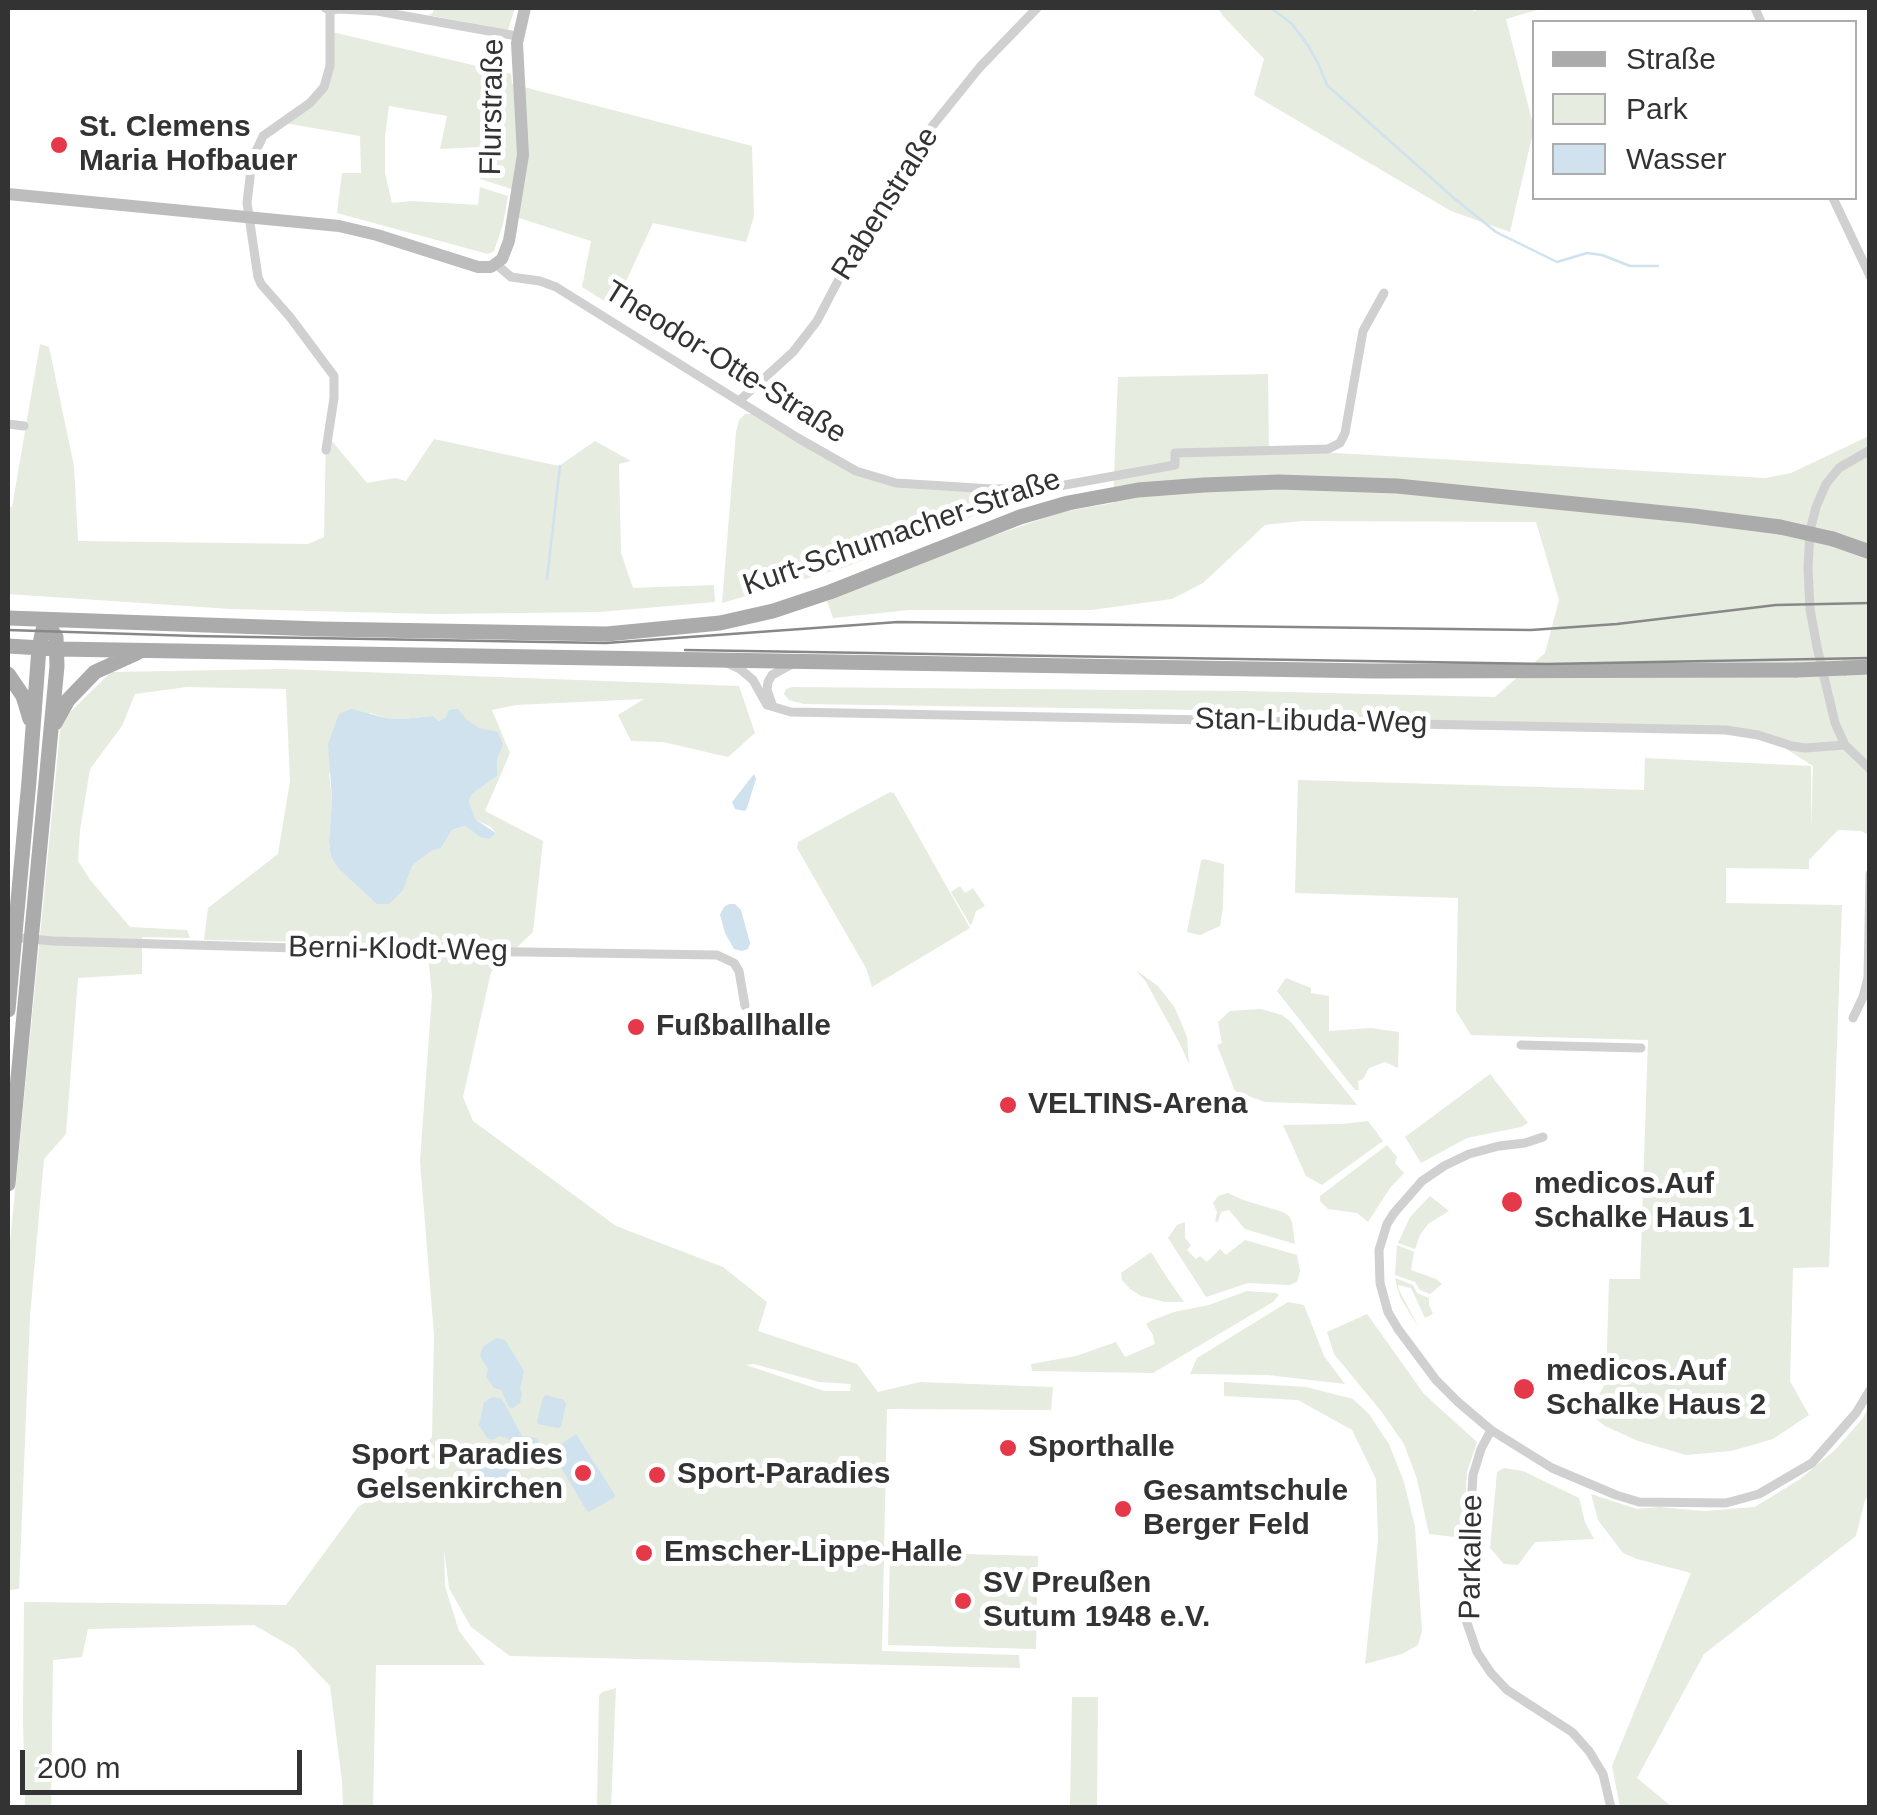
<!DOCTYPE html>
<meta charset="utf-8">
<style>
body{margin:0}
#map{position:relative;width:1877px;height:1815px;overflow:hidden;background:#fff;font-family:Helvetica,sans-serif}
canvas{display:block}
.frame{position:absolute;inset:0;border:10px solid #333;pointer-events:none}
.legend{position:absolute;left:1532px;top:20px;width:325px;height:180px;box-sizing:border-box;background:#fff;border:2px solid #adadad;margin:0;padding:12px 18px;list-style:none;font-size:30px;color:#333}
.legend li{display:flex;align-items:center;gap:20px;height:50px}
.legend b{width:50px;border:2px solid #adadad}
.scale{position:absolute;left:20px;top:1750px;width:282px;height:45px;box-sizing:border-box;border:5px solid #333;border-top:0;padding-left:12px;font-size:30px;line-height:35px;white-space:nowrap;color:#333;-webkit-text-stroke:8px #fff;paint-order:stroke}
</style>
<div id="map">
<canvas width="1877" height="1815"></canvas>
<div class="frame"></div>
<ul class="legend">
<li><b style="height:12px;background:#ababab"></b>Straße</li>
<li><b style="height:28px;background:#e6ecdf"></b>Park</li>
<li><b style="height:28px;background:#cfe2ee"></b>Wasser</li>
</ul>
<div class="scale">200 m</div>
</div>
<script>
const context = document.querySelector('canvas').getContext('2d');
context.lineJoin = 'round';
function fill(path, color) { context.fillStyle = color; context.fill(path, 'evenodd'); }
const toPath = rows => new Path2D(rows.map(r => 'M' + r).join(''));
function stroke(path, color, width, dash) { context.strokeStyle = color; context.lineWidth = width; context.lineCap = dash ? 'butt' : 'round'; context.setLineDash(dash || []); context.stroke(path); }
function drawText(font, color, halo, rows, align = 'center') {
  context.font = font + ' Helvetica,sans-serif'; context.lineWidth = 10; context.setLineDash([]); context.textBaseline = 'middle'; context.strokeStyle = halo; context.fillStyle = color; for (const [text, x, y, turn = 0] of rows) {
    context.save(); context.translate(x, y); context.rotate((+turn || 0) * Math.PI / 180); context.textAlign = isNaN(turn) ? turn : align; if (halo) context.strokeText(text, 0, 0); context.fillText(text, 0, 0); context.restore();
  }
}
fill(toPath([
 [434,8,515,8,508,30,428,15,433,13],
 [1218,8,1466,8,1475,11,1482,8,1544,8,1506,19,1534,128,1510,232,1451,211,1254,95,1264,59,1223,16],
 [332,32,511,74,512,84,752,146,754,216,746,242,653,223,614,307,582,287,591,241,519,218,521,192,480,179,479,147,440,149,447,116,389,106,385,136,385,173,392,203,412,201,478,205,480,187,508,196,503,224,494,251,488,254,337,213,342,173,361,173,360,136,284,123,319,98],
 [40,344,49,347,74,466,78,541,308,544,324,537,326,434,367,483,395,478,406,481,434,439,559,466,595,441,631,461,619,464,621,553,633,588,714,585,715,602,599,612,436,614,231,609,8,594,8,506,12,507],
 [1268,374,1269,453,1335,453,1765,478,1791,473,1869,436,1869,835,1861,831,1838,830,1809,860,1809,869,1726,868,1726,903,1842,905,1829,1267,1793,1268,1790,1381,1809,1415,1773,1439,1731,1451,1686,1455,1638,1441,1605,1426,1589,1413,1606,1382,1609,1279,1640,1279,1648,1040,1471,1035,1456,1011,1458,898,1295,893,1298,780,1644,790,1645,758,1811,766,1811,830,1813,766,1775,742,1743,731,1311,720,1289,713,1268,711,804,704,789,700,784,694,786,689,792,687,1244,691,1495,697,1545,653,1559,600,1536,522,1301,521,1265,525,1203,583,1172,599,1091,610,909,610,833,618,827,601,925,560,1061,512,1113,503,1118,377],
 [745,414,752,414,837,465,944,490,1026,495,846,567,722,603,736,432,739,420],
 [282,669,739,686,755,733,728,757,663,742,631,741,618,715,644,699,516,705,492,710,510,753,485,811,543,841,533,932,491,972,463,1097,473,1121,616,1226,723,1267,767,1302,758,1331,857,1364,878,1392,920,1382,1053,1387,1051,1410,887,1409,882,1651,1019,1655,1020,1668,510,1656,471,1627,449,1588,444,1550,445,1586,459,1631,485,1665,376,1665,373,1807,343,1807,342,1781,330,1686,294,1648,254,1625,88,1629,82,1657,53,1660,51,1807,25,1807,23,1718,24,1602,286,1605,358,1507,393,1485,432,1437,434,1335,420,1161,432,995,427,944,204,940,208,908,278,854,290,781,286,689,187,687,135,694,122,726,90,769,80,830,78,861,91,881,130,927,187,930,190,938,142,937,142,974,78,978,66,1134,44,1159,30,1316,19,1589,8,1590,8,1263,61,721,111,672],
 [370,713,386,718,402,719,433,716,439,721,446,717,466,720,503,745,497,760,497,776,472,794,469,803,476,820,491,827,496,833,488,839,481,838,465,826,452,830,441,848,431,851,412,866,378,904,338,868,331,857,329,842,332,799,329,774],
 [754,1364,819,1382,851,1384,850,1391,824,1391,746,1365],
 [890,792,894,793,970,928,872,987,866,968,797,848,798,842],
 [1204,859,1224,864,1223,907,1220,926,1200,935,1187,932,1201,861],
 [960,886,965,893,973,888,985,906,976,911,971,926,951,892],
 [1136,970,1158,986,1175,1008,1187,1037,1189,1064,1180,1044,1146,982],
 [1286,978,1311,988,1311,993,1329,996,1329,1031,1371,1028,1399,1032,1398,1068,1385,1062,1369,1068,1363,1079,1358,1081,1359,1090,1355,1090,1277,991],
 [1261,1009,1282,1015,1291,1022,1357,1105,1265,1102,1235,1091,1217,1045,1222,1043,1218,1022,1230,1011],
 [1490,1074,1528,1123,1521,1127,1467,1138,1421,1163,1405,1137],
 [1368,1121,1383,1141,1322,1185,1306,1176,1283,1125,1342,1124],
 [1387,1145,1397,1157,1395,1163,1404,1173,1390,1188,1368,1222,1357,1213,1328,1209,1320,1201,1320,1196],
 [1228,1193,1243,1200,1283,1212,1289,1216,1292,1222,1295,1244,1245,1229,1229,1210,1221,1212,1218,1222,1215,1221,1217,1212,1213,1203,1218,1196],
 [1430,1196,1449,1211,1428,1224,1420,1235,1415,1249,1398,1243,1410,1217],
 [1185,1222,1185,1238,1191,1245,1187,1250,1196,1259,1200,1256,1207,1262,1220,1249,1226,1255,1245,1240,1297,1255,1300,1271,1297,1282,1289,1285,1248,1283,1206,1297,1168,1238,1177,1225],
 [1397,1245,1414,1252,1411,1270,1436,1279,1442,1284,1430,1294,1420,1290,1415,1282,1395,1275],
 [1151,1252,1168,1279,1184,1302,1165,1302,1141,1296,1130,1289,1122,1280,1121,1273],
 [1395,1278,1413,1285,1417,1293,1429,1298,1429,1305,1433,1314,1425,1318,1411,1288,1398,1285,1398,1288,1419,1328,1401,1299,1397,1287],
 [1247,1291,1276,1293,1279,1295,1273,1302,1153,1373,1032,1371,1031,1364,1076,1356,1116,1342,1125,1357,1155,1344,1153,1335,1146,1324,1153,1320,1174,1312,1209,1305],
 [1288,1302,1304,1305,1324,1356,1345,1384,1268,1375,1190,1374,1197,1358],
 [1367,1314,1424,1394,1477,1442,1467,1472,1463,1538,1429,1534,1417,1479,1404,1444,1381,1411,1334,1354,1327,1332],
 [1224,1382,1306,1387,1353,1399,1369,1414,1389,1444,1404,1482,1415,1527,1422,1631,1418,1645,1402,1654,1365,1664,1378,1540,1376,1479,1352,1430,1298,1400,1224,1396],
 [1869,1406,1869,1494,1865,1500,1856,1536,1704,1654,1637,1778,1672,1807,1620,1807,1612,1766,1691,1573,1637,1559,1623,1553,1598,1520,1591,1494,1637,1509,1659,1507,1704,1511,1755,1507,1800,1479,1835,1450,1863,1418],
 [1504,1468,1523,1471,1579,1498,1585,1522,1594,1539,1535,1542,1518,1565,1504,1564,1490,1548,1497,1472],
 [890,1552,1038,1556,1036,1649,888,1645],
 [616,1688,611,1807,597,1807,599,1696,602,1692],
 [1072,1697,1098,1697,1097,1807,1070,1807]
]), '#e6ecdf');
fill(toPath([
 [351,709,386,718,402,719,433,716,439,721,446,717,449,710,458,709,467,720,479,728,498,732,503,745,497,760,497,776,472,794,469,802,476,820,496,833,489,839,481,838,465,826,452,830,441,848,431,851,412,866,403,890,389,904,377,904,338,868,331,857,329,842,332,799,328,744,339,714],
 [754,774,756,779,747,808,745,811,735,809,732,802],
 [729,904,735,904,741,910,750,943,748,949,742,951,734,949,725,933,720,915,724,907],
 [496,1338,505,1340,524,1371,520,1389,522,1394,520,1403,513,1408,509,1407,501,1390,494,1388,486,1376,488,1369,480,1356,483,1347],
 [546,1395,564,1400,566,1404,561,1427,558,1428,538,1424,537,1421,543,1398],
 [493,1397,502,1399,522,1436,536,1438,542,1448,537,1462,532,1465,514,1460,509,1451,511,1443,507,1438,499,1436,493,1440,487,1438,479,1425,484,1402],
 [576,1434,615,1495,615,1497,589,1512,587,1511,551,1451],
 [493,1452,500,1454,511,1473,489,1486,477,1467,479,1461]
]), '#cfe2ee');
stroke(toPath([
 [1271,8,1292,24,1307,44,1318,63,1327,85,1455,199,1496,232,1557,262,1587,253,1602,255,1630,266,1658,266],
 [547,579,560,466]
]), '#cfe2ee', 2.5);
stroke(toPath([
 [325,8,330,11,338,9,377,11,517,36],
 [1755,8,1761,22],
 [1833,198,1870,276],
 [496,264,511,277,540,281,556,287,798,438,856,471,896,483,992,489,1048,488,1175,465,1175,453,1328,449,1340,443,1345,433,1363,331,1384,293],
 [739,401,793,352,817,321,865,229,913,150,980,67,1037,8],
 [8,424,24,426],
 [326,450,334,398,334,376,290,317,261,284,258,277,247,203,252,160,263,136,310,103,324,87,330,66,330,11],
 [1870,450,1839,468,1826,484,1816,507,1810,531,1808,568,1810,609,1817,647,1835,723,1845,745,1870,769],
 [727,663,740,669,753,680,767,705,791,712,1726,730,1758,735,1792,746,1805,748,1845,745],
 [772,704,767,690,768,682,772,675,792,664],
 [10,937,53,941,330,949,717,955,734,963,739,971,745,1006],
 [1853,1018,1863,997,1868,978,1870,874],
 [1521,1045,1641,1048],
 [1543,1137,1525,1143,1499,1146,1469,1154,1444,1166,1422,1181,1394,1213,1387,1224,1379,1250,1380,1283,1388,1312,1398,1329,1436,1380,1458,1402,1491,1430,1552,1468,1616,1495,1639,1502,1726,1503,1759,1494,1812,1463,1856,1413,1870,1390],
 [1491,1430,1481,1449,1473,1475,1465,1602,1466,1620,1477,1652,1491,1673,1507,1690,1572,1732,1589,1751,1603,1774,1611,1808]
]), '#d0d0d0', 9);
stroke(toPath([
 [8,194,339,226,377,235,478,267,491,267,502,259,509,241,523,155,517,43,525,8]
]), '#bdbdbd', 12);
stroke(toPath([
 [1833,539,1870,552],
 [8,618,320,629,607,634,720,623,773,611,830,592,1020,517,1068,503,1138,490,1204,485,1279,482,1397,486,1694,516,1780,527],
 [8,646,58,649,1374,671,1796,670],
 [1845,668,1870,667],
 [8,674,23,696,30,719],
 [55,723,68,700,95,672,137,653],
 [8,1010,29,781,39,648,45,621],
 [8,1184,57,666,56,637,45,621]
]), '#ababab', 15);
stroke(toPath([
 [8,630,194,636,606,643,898,622,1531,630,1617,624,1776,605,1870,603],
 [685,650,1547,664,1870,658]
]), '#888', 2.5);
stroke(toPath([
 [1780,527,1833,539],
 [1796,670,1845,668]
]), '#ababab', 15);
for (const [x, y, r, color] of [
 [59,145,10,"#e5394a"],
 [636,1027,10,"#e5394a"],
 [1008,1105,10,"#e5394a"],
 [1512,1202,12,"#e5394a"],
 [1524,1389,12,"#e5394a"],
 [1008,1448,10,"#e5394a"],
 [583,1473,10,"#e5394a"],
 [657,1475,10,"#e5394a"],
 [1123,1509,10,"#e5394a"],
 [644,1553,10,"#e5394a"],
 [963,1601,10,"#e5394a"]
]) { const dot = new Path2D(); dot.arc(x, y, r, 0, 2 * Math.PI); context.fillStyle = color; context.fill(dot); stroke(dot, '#fff', 4); }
drawText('30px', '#333', '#fff', [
 ["Flurstraße",493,107,-89],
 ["Rabenstraße",886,204,-58],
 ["Theodor-Otte-Straße",725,363,32],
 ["Kurt-Schumacher-Straße",902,533,-19],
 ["Stan-Libuda-Weg",1311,722,1],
 ["Berni-Klodt-Weg",398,950,1],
 ["Parkallee",1472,1557,-89]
]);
drawText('bold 30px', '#333', '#fff', [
 ["St. Clemens",79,128],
 ["Maria Hofbauer",79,162],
 ["Fußballhalle",656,1027],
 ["VELTINS-Arena",1028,1105],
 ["medicos.Auf",1534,1185],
 ["Schalke Haus 1",1534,1219],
 ["medicos.Auf",1546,1372],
 ["Schalke Haus 2",1546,1406],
 ["Sporthalle",1028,1448],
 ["Sport Paradies",563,1456,"right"],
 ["Gelsenkirchen",563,1490,"right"],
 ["Sport-Paradies",677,1475],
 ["Gesamtschule",1143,1492],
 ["Berger Feld",1143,1526],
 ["Emscher-Lippe-Halle",664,1553],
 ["SV Preußen",983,1584],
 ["Sutum 1948 e.V.",983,1618]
], 'left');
</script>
